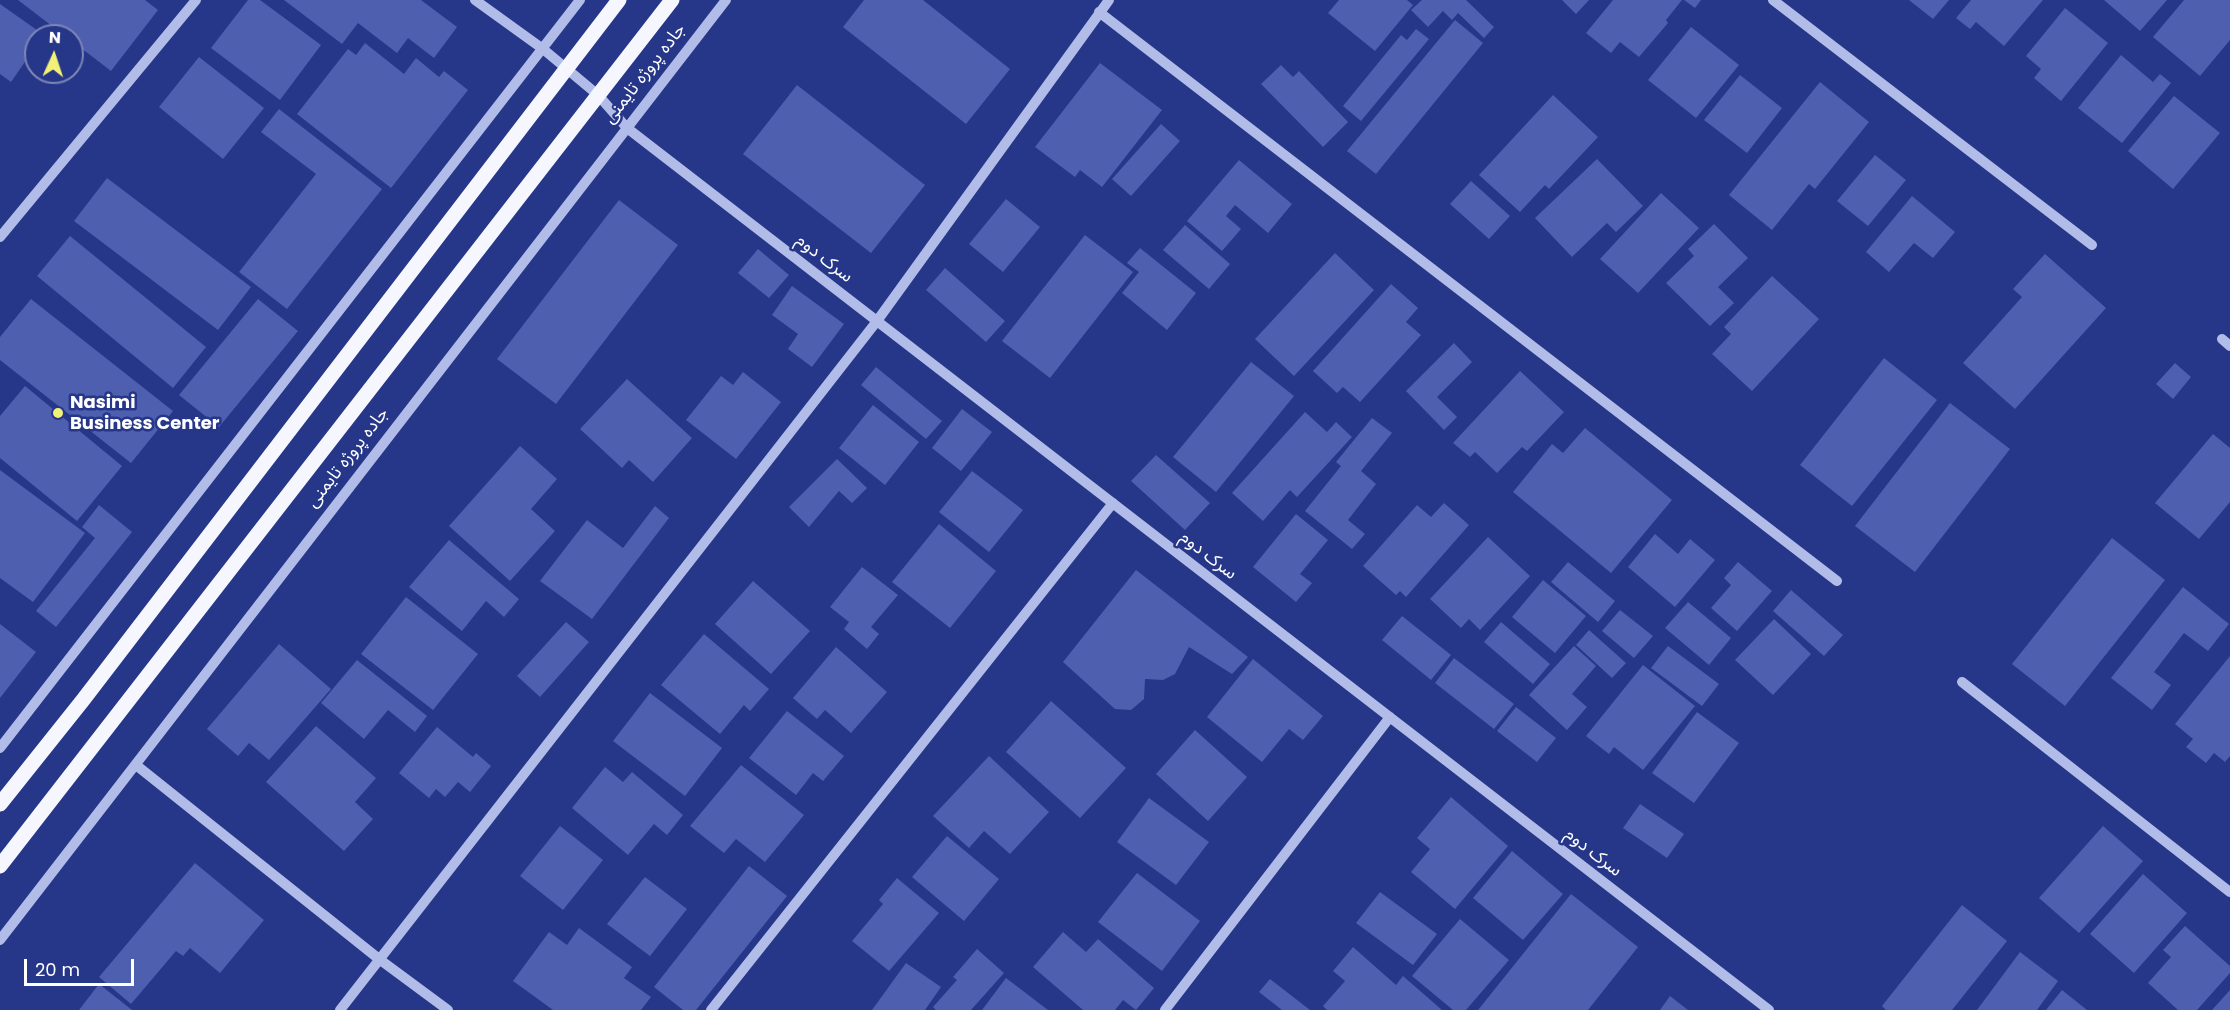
<!DOCTYPE html>
<meta charset="utf-8">
<style>
body{margin:0}
#map{position:relative;width:2230px;height:1010px;overflow:hidden;background:#263688;font-family:Poppins,sans-serif}
canvas{display:block}
.north{position:absolute;left:24px;top:24px;width:60px;height:60px;box-sizing:border-box;background:#263688;border:2px solid #7d86b8;border-radius:50%;rotate:3deg;font-size:16px;font-weight:700;line-height:24px;text-align:center;color:#fff}
.north::after{content:'';display:block;margin:auto;width:21px;height:27px;background:#f2f177;clip-path:polygon(50% 0,100% 100%,50% 72%,0 100%)}
.scale{position:absolute;left:24px;top:959px;width:110px;height:27px;box-sizing:border-box;border:3px solid #fff;border-top:0;padding-left:8px;font-size:18px;line-height:21px;white-space:nowrap;color:#fff;-webkit-text-stroke:4px #263688;paint-order:stroke}
</style>
<div id="map">
<canvas width="2230" height="1010"></canvas>
<div class="north">N</div>
<div class="scale">20 m</div>
</div>
<script>
const context = document.querySelector('canvas').getContext('2d');
context.lineJoin = 'round';
function fill(path, color) { context.fillStyle = color; context.fill(path, 'evenodd'); }
const toPath = rows => new Path2D(rows.map(r => 'M' + r).join(''));
function stroke(path, color, width, dash) { context.strokeStyle = color; context.lineWidth = width; context.lineCap = dash ? 'butt' : 'round'; context.setLineDash(dash || []); context.stroke(path); }
function drawText(font, color, halo, rows, align = 'center') {
  context.font = font + ' Poppins,"Noto Sans Arabic",sans-serif'; context.lineWidth = 5; context.setLineDash([]); context.textBaseline = 'middle'; context.strokeStyle = halo; context.fillStyle = color; for (const [text, x, y, turn = 0] of rows) {
    context.save(); context.translate(x, y); context.rotate((+turn || 0) * Math.PI / 180); context.textAlign = isNaN(turn) ? turn : align; if (halo) context.strokeText(text, 0, 0); context.fillText(text, 0, 0); context.restore();
  }
}
fill(toPath([
 [18,0,145,0,158,10,111,71,72,41,72,36,65,36],
 [248,0,260,0,321,45,280,100,211,48],
 [284,0,421,0,457,27,434,58,408,38,397,53,358,23,342,44],
 [864,0,923,0,1010,69,966,124,843,27],
 [1339,0,1407,0,1413,5,1375,51,1328,13],
 [1422,0,1466,0,1494,27,1484,38,1458,13,1452,20,1443,11,1428,27,1411,10],
 [1562,0,1589,0,1576,14],
 [1613,0,1682,0,1666,20,1668,23,1639,57,1620,42,1611,53,1586,33],
 [1684,0,1701,0,1695,8],
 [1909,0,1949,0,1933,19],
 [1971,0,2043,0,2004,46,1976,22,1970,29,1956,18],
 [2104,0,2167,0,2140,31],
 [2184,0,2230,0,2230,40,2200,76,2153,37],
 [0,4,44,35,36,36,36,46,11,82,0,74],
 [2065,8,2108,43,2061,101,2034,78,2041,69,2026,56],
 [1455,20,1483,43,1376,174,1347,151],
 [1691,27,1739,65,1696,118,1648,80],
 [1416,29,1429,39,1361,121,1343,106,1401,35,1407,40],
 [365,43,404,74,416,58,439,77,444,71,468,90,391,188,297,114,348,49,356,55],
 [2121,55,2153,82,2160,74,2171,83,2122,143,2078,108],
 [199,57,264,108,223,159,159,107],
 [1100,63,1162,110,1102,187,1080,170,1075,177,1035,147],
 [1281,65,1293,77,1299,71,1348,122,1323,147,1261,84],
 [1740,75,1782,108,1747,153,1704,120],
 [1820,82,1869,122,1815,189,1809,184,1772,230,1729,195],
 [797,85,925,185,871,253,743,154],
 [1553,95,1598,137,1549,189,1545,185,1520,212,1479,175],
 [2174,96,2220,133,2173,189,2128,151],
 [279,109,382,189,287,309,239,272,316,174,261,132],
 [1161,124,1180,141,1131,196,1112,179],
 [1875,155,1906,180,1868,226,1837,201],
 [1597,159,1643,206,1616,232,1607,223,1572,257,1535,218],
 [1239,160,1292,204,1268,233,1235,205,1226,216,1241,229,1222,251,1187,221],
 [107,178,251,287,218,330,74,221],
 [1471,181,1510,216,1489,239,1450,204],
 [1661,193,1699,228,1638,293,1600,259],
 [1912,196,1955,232,1933,258,1914,243,1889,272,1866,252],
 [1006,199,1040,227,1003,272,969,244],
 [619,200,678,245,556,404,497,359],
 [1714,224,1748,258,1718,287,1734,303,1710,326,1666,283,1694,256,1688,249],
 [1185,225,1230,264,1209,289,1163,250],
 [1085,235,1133,272,1050,378,1002,341],
 [70,236,206,347,173,388,37,276],
 [1140,248,1196,293,1167,330,1122,293,1139,272,1127,263],
 [758,249,789,275,769,298,738,273],
 [1335,253,1374,290,1294,376,1255,339],
 [2045,254,2106,308,2015,409,1963,363,2022,297,2013,289],
 [945,268,1005,321,986,342,926,290],
 [1772,276,1819,319,1752,391,1712,354,1731,334,1724,327],
 [1391,284,1418,308,1406,322,1421,335,1360,402,1343,387,1337,393,1313,371],
 [792,286,844,324,812,367,788,349,798,334,772,315],
 [31,299,173,411,131,463,0,360,0,337],
 [258,299,298,331,219,427,179,395],
 [1454,343,1472,362,1437,397,1457,417,1444,430,1406,391],
 [1884,358,1937,400,1852,506,1800,465],
 [1251,362,1294,396,1216,492,1173,457],
 [2175,363,2191,377,2173,399,2156,384],
 [876,367,942,421,926,439,861,385],
 [1520,371,1564,412,1527,451,1522,447,1497,473,1475,452,1470,457,1453,443],
 [743,372,781,402,736,459,686,420,721,376,733,385],
 [627,379,692,438,653,482,629,460,622,468,580,429],
 [25,386,122,466,77,521,0,458,0,416],
 [1950,403,2010,449,1915,572,1855,526],
 [873,405,919,442,885,485,839,448],
 [962,409,992,432,961,471,932,448],
 [1305,412,1327,432,1336,422,1352,437,1297,497,1290,490,1263,521,1232,493],
 [1372,418,1392,433,1361,471,1376,484,1348,520,1365,534,1352,549,1305,511,1341,466,1336,462],
 [1585,428,1672,500,1611,573,1513,492,1552,444,1563,453],
 [2213,434,2230,448,2230,502,2199,539,2155,503],
 [520,446,557,479,531,509,555,531,510,581,449,526],
 [1156,455,1210,503,1185,530,1131,481],
 [837,459,867,488,852,503,839,491,809,527,789,507],
 [0,470,85,533,33,602,0,578],
 [972,471,1023,510,989,552,939,512],
 [1444,503,1469,525,1406,597,1400,591,1396,595,1363,566,1417,505,1431,517],
 [99,505,132,532,56,627,36,611,95,538,82,527],
 [655,506,669,518,592,619,540,581,587,520,623,548],
 [1296,514,1328,540,1300,574,1312,583,1296,602,1253,567],
 [939,524,996,571,950,628,892,582],
 [1655,534,1678,554,1690,539,1715,560,1675,607,1628,567],
 [1488,537,1530,576,1480,630,1469,619,1461,628,1430,599],
 [2112,538,2165,580,2065,706,2012,664],
 [449,540,519,599,504,617,486,601,462,631,409,587],
 [1568,562,1615,601,1598,622,1551,582],
 [1738,562,1772,591,1737,631,1711,608,1731,585,1724,578],
 [862,567,898,595,871,627,879,634,867,649,844,629,849,622,830,607],
 [1136,570,1248,657,1232,674,1189,647,1175,674,1163,680,1145,679,1144,699,1131,710,1115,709,1063,662],
 [1543,580,1586,616,1555,653,1512,617],
 [753,581,810,631,771,674,715,624],
 [2183,587,2229,624,2208,651,2184,633,2154,672,2171,685,2152,710,2111,678],
 [1791,590,1843,635,1824,656,1773,611],
 [406,597,478,654,433,710,361,654],
 [1688,602,1731,638,1709,665,1665,628],
 [1620,610,1653,636,1634,658,1602,631],
 [1402,616,1451,655,1431,680,1382,640],
 [1774,619,1811,654,1773,695,1735,660],
 [566,622,589,642,540,697,517,676],
 [1501,622,1550,664,1533,684,1484,642],
 [0,624,36,652,0,698],
 [1589,630,1626,663,1612,678,1576,645],
 [704,634,769,689,750,711,744,705,720,734,661,685],
 [279,644,331,689,269,760,249,743,238,756,207,729],
 [1574,646,1596,666,1572,694,1587,707,1567,730,1529,695],
 [1668,646,1719,684,1702,706,1651,668],
 [836,647,887,692,851,733,825,710,817,719,793,698],
 [2230,656,2230,756,2225,762,2214,753,2206,763,2186,747,2193,739,2175,724],
 [1454,658,1514,704,1494,729,1435,683],
 [1253,659,1323,716,1303,740,1289,729,1262,762,1207,717],
 [357,660,427,716,415,732,388,710,364,739,321,703],
 [1643,665,1695,706,1643,770,1614,747,1609,754,1586,736],
 [650,693,722,748,685,796,613,741],
 [1051,701,1126,768,1080,818,1006,752],
 [1516,707,1556,738,1537,762,1497,731],
 [787,711,844,756,823,781,813,773,796,795,749,758],
 [1697,712,1739,743,1694,803,1652,773],
 [316,726,376,778,355,802,373,819,344,851,266,782],
 [437,727,473,757,476,753,491,766,470,792,458,782,445,797,436,789,429,798,399,773],
 [1195,730,1247,777,1208,821,1156,774],
 [989,756,1049,812,1010,854,984,831,969,848,933,816],
 [741,765,804,815,765,862,736,839,724,853,690,826],
 [605,767,623,782,632,772,683,815,667,835,654,824,628,855,572,808],
 [1451,797,1508,846,1455,909,1411,872,1430,849,1417,838],
 [1149,798,1209,842,1176,885,1117,842],
 [1640,804,1684,834,1667,858,1623,828],
 [560,826,603,860,563,910,520,876],
 [2103,826,2143,861,2079,933,2039,898],
 [947,836,999,879,964,921,912,877],
 [1512,851,1563,894,1523,940,1473,898],
 [195,863,264,920,220,973,190,948,183,956,176,951,131,1004,99,977],
 [749,866,787,896,696,1010,683,1010,654,987],
 [1137,873,1200,921,1162,971,1098,922],
 [2143,874,2187,913,2134,973,2090,934],
 [645,877,687,909,650,956,607,924],
 [897,878,939,913,889,971,852,941,883,904,879,900],
 [1380,892,1437,934,1413,965,1356,923],
 [1571,894,1638,947,1588,1010,1478,1010],
 [1962,905,2007,941,1952,1010,1886,1010,1882,1006],
 [1460,919,1509,960,1466,1010,1453,1010,1412,976],
 [2185,926,2230,966,2230,973,2197,1010,2178,1010,2148,983,2171,957,2163,950],
 [579,928,632,967,624,978,651,997,641,1010,553,1010,513,981,549,932,567,945],
 [1063,932,1086,952,1098,939,1154,988,1136,1010,1123,1000,1115,1010,1083,1010,1033,967],
 [1353,947,1396,985,1403,976,1442,1010,1327,1010,1323,1006,1345,981,1333,971],
 [977,949,1004,973,971,1010,936,1010,933,1007,957,980,953,977],
 [2020,952,2058,981,2037,1010,1977,1010],
 [906,963,941,987,925,1010,872,1010],
 [1006,978,1048,1010,982,1010],
 [1270,979,1310,1010,1282,1010,1259,992],
 [99,984,132,1010,79,1010],
 [2062,990,2087,1010,2046,1010],
 [2230,990,2230,1010,2212,1010],
 [1670,996,1688,1010,1660,1010]
]), '#4e5fb0');
stroke(toPath([
 [475,0,543,49,598,95,627,128,1769,1010],
 [1773,0,2092,245],
 [1099,12,1837,581],
 [0,237,196,0],
 [2222,339,2230,346],
 [1962,682,2230,892],
 [0,748,580,0],
 [136,765,379,959,448,1010],
 [0,940,726,0],
 [340,1010,877,321,1109,0],
 [711,1010,1113,503],
 [1165,1010,1390,717]
]), '#b2bce9', 10);
stroke(toPath([
 [0,804,83,700,619,0],
 [0,866,672,0]
]), '#f5f6fe', 15);
for (const [x, y, r, color] of [
 [58,413,6,"#f2f177"]
]) { const dot = new Path2D(); dot.arc(x, y, r, 0, 2 * Math.PI); context.fillStyle = color; context.fill(dot); stroke(dot, '#263688', 2); }
drawText('18px', '#fff', '#263688', [
 ["جاده پروژه تایمنی",645,74,-52],
 ["سرک دوم",824,259,38],
 ["جاده پروژه تایمنی",348,458,-52],
 ["سرک دوم",1208,556,38],
 ["سرک دوم",1593,853,38]
]);
drawText('bold 18px', '#fff', '#263688', [
 ["Nasimi",70,403],
 ["Business Center",70,424]
], 'left');
</script>
